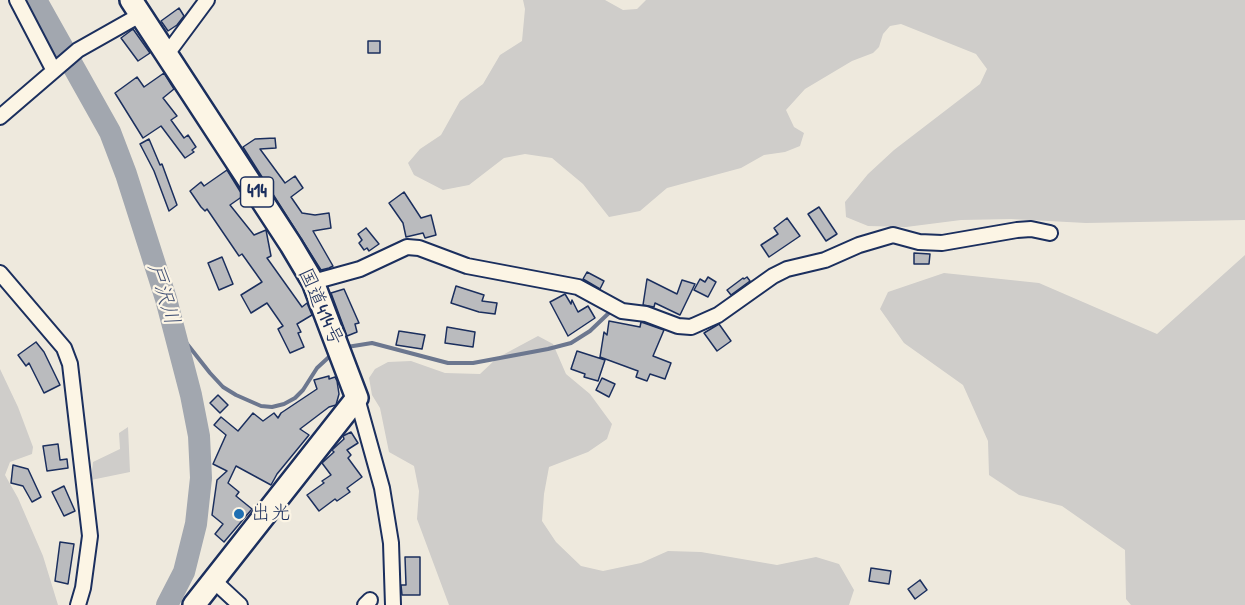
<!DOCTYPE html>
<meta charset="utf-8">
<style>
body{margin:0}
canvas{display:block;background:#eee9dd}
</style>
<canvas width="1245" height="605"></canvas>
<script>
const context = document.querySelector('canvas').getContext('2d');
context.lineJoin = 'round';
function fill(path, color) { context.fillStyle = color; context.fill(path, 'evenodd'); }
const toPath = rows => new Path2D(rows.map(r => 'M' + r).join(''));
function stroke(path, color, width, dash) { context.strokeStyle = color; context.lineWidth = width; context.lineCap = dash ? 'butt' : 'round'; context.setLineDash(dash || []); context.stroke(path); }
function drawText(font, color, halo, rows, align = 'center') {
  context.font = font + ' "Patrick Hand","Klee One",sans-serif'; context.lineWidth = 4.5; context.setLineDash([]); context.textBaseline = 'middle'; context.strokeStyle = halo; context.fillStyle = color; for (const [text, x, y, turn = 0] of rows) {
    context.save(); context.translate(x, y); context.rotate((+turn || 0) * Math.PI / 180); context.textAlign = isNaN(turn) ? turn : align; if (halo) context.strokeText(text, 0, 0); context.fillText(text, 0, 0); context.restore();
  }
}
fill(toPath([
 [523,0,605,0,623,10,637,9,646,0,1245,0,1245,220,1086,223,1011,219,961,220,906,227,868,226,846,217,845,202,868,174,894,150,980,84,987,69,976,54,901,24,890,26,883,34,879,47,873,53,852,61,805,89,786,110,794,127,804,133,800,146,785,152,764,155,741,168,667,188,640,211,609,217,583,184,552,158,525,154,504,158,469,185,443,190,414,175,408,163,420,149,441,135,460,101,483,84,500,55,522,41,525,9],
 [1245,255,1245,605,1131,605,1126,599,1125,550,1062,506,1019,495,989,475,988,441,963,385,904,343,880,309,888,292,944,273,1039,283,1157,334],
 [538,336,553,344,566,374,590,394,612,424,607,439,588,452,549,467,544,494,542,521,556,542,581,566,603,571,641,563,668,551,701,552,777,565,816,557,839,564,854,590,849,605,449,605,417,519,419,491,414,466,389,452,380,408,372,395,369,378,375,369,388,362,411,361,445,373,480,374,497,358],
 [0,369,18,407,33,447,32,454,10,462,5,475,18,498,43,556,58,605,0,605],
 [128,427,130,472,91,480,93,462,120,449,119,433]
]), '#cfcdca');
stroke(toPath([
 [174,333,184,340,210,373,223,387,236,395,261,406,272,407,284,404,295,398,303,390,317,368,330,356],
 [347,347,372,343,448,363,473,363,548,349,571,343,590,331,612,310]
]), '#6c778f', 4);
stroke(toPath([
 [36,0,110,132,126,174,166,299,191,395,199,436,201,478,196,524,184,572,167,605]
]), '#a2a7af', 22);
const building = toPath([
 [179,8,184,16,177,25,168,31,161,21,179,8],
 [133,29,150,53,138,61,121,38,133,29],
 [368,41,380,41,380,53,368,53,368,41],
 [164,73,174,89,163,98,177,116,171,120,184,138,188,135,196,147,192,150,194,152,185,158,161,126,143,138,115,93,137,77,144,87,164,73],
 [275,138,276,148,260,149,285,183,295,176,303,188,291,197,302,213,315,215,329,213,331,228,313,231,333,266,329,268,321,270,243,147,255,139,275,138],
 [149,139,160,165,162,164,177,205,169,211,154,171,140,144,149,139],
 [227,170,243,196,230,205,254,235,266,230,271,256,267,258,302,307,307,303,312,315,297,324,301,332,298,333,304,347,290,353,278,329,283,326,267,303,251,313,241,295,262,282,242,254,239,256,207,209,205,211,201,207,190,191,201,182,204,186,227,170],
 [404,192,421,218,431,215,436,235,425,238,423,233,406,237,403,223,389,203,404,192],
 [819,207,837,234,826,241,808,214,819,207],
 [787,218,800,236,769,257,761,245,778,234,774,228,787,218],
 [366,228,379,244,369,251,367,248,364,250,359,243,362,240,358,234,366,228],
 [914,253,930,254,929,264,914,264,914,253],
 [222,257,233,284,219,290,208,263,222,257],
 [587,272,604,281,600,289,583,279,587,272],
 [708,277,716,282,708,297,694,290,700,279,705,282,708,277],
 [747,277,750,281,731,295,727,290,743,278,744,279,747,277],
 [647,279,677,294,682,280,695,284,680,315,655,303,654,307,643,305,647,279],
 [456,286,484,295,482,301,497,303,495,314,479,312,451,303,456,286],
 [344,289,359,323,355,324,357,332,347,336,331,293,344,289],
 [565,294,571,304,572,300,578,312,588,306,595,318,568,336,550,302,565,294],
 [609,321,640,327,641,322,644,323,664,330,653,356,671,363,665,379,650,374,647,381,636,377,638,371,600,357,604,332,607,335,609,321],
 [719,324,731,341,717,351,704,333,719,324],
 [447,327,475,332,473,347,445,343,447,327],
 [399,331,425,335,422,349,396,345,399,331],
 [36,342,44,352,60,385,44,393,29,363,26,366,18,355,36,342],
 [577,351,605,360,598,381,584,377,585,374,571,369,577,351],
 [329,376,329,379,335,377,337,381,339,394,336,405,329,407,300,429,309,435,277,474,271,485,236,466,228,483,239,492,236,496,252,509,224,542,215,534,223,524,212,515,217,480,227,471,213,464,226,435,214,425,221,417,238,431,253,413,263,421,274,413,278,418,281,413,317,389,314,380,329,376],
 [602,378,615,384,609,397,596,390,602,378],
 [218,395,228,405,220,413,210,403,218,395],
 [351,432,358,443,347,450,351,455,348,458,362,477,347,488,350,492,337,501,335,499,319,511,307,495,324,483,322,481,331,475,322,463,334,452,332,450,344,439,343,436,351,432],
 [58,444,60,460,67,459,68,468,47,471,43,446,58,444],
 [13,465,28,469,41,497,32,502,23,486,11,483,13,465],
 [64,486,75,511,64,516,52,492,64,486],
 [60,542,74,544,68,584,55,581,60,542],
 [405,557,420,557,420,595,402,595,401,585,406,585,405,557],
 [871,568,891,571,889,584,869,581,871,568],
 [920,580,927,590,915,599,908,589,920,580]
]);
fill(building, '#babbbe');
stroke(building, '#1b2f5e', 1.5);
const minor = toPath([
 [17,0,53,69],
 [167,54,207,0],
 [0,117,78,50,140,15],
 [0,273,64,348,70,364,90,536,83,588,78,605],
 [313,282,360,269,407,247,419,248,467,266,578,287,622,311,646,314,678,326,691,327,718,315,773,276,787,269,825,260,859,245,893,235,919,242,942,243,1017,230,1031,229,1050,233],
 [357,398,382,488,391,543,393,605],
 [213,580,240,605],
 [365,605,370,600]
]);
const trunk = toPath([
 [131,0,291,245,313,282,357,398,194,605]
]);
stroke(minor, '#1b2f5e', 18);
stroke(trunk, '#1b2f5e', 26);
stroke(minor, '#fcf5e5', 14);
stroke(trunk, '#fcf5e5', 21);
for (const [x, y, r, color] of [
 [239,514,6,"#1f6fb2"]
]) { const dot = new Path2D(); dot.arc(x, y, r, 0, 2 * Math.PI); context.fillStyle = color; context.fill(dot); stroke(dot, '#fcf5e5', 2); }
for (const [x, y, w] of [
 [257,192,33]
]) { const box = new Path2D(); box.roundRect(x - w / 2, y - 15, w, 30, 4.5); context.fillStyle = '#fcf5e5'; context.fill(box); stroke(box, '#1b2f5e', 1.5); }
drawText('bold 18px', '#1b2f5e', null, [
 ["414",257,192]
]);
drawText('20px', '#1b2f5e', '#fcf5e5', [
 ["国道414号",320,307,66]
]);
drawText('20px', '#1b2f5e', '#fcf5e5', [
 ["出光",251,514]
], 'left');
drawText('italic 21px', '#445376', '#fcf5e5', [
 ["戸沢川",163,294,73]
]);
</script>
